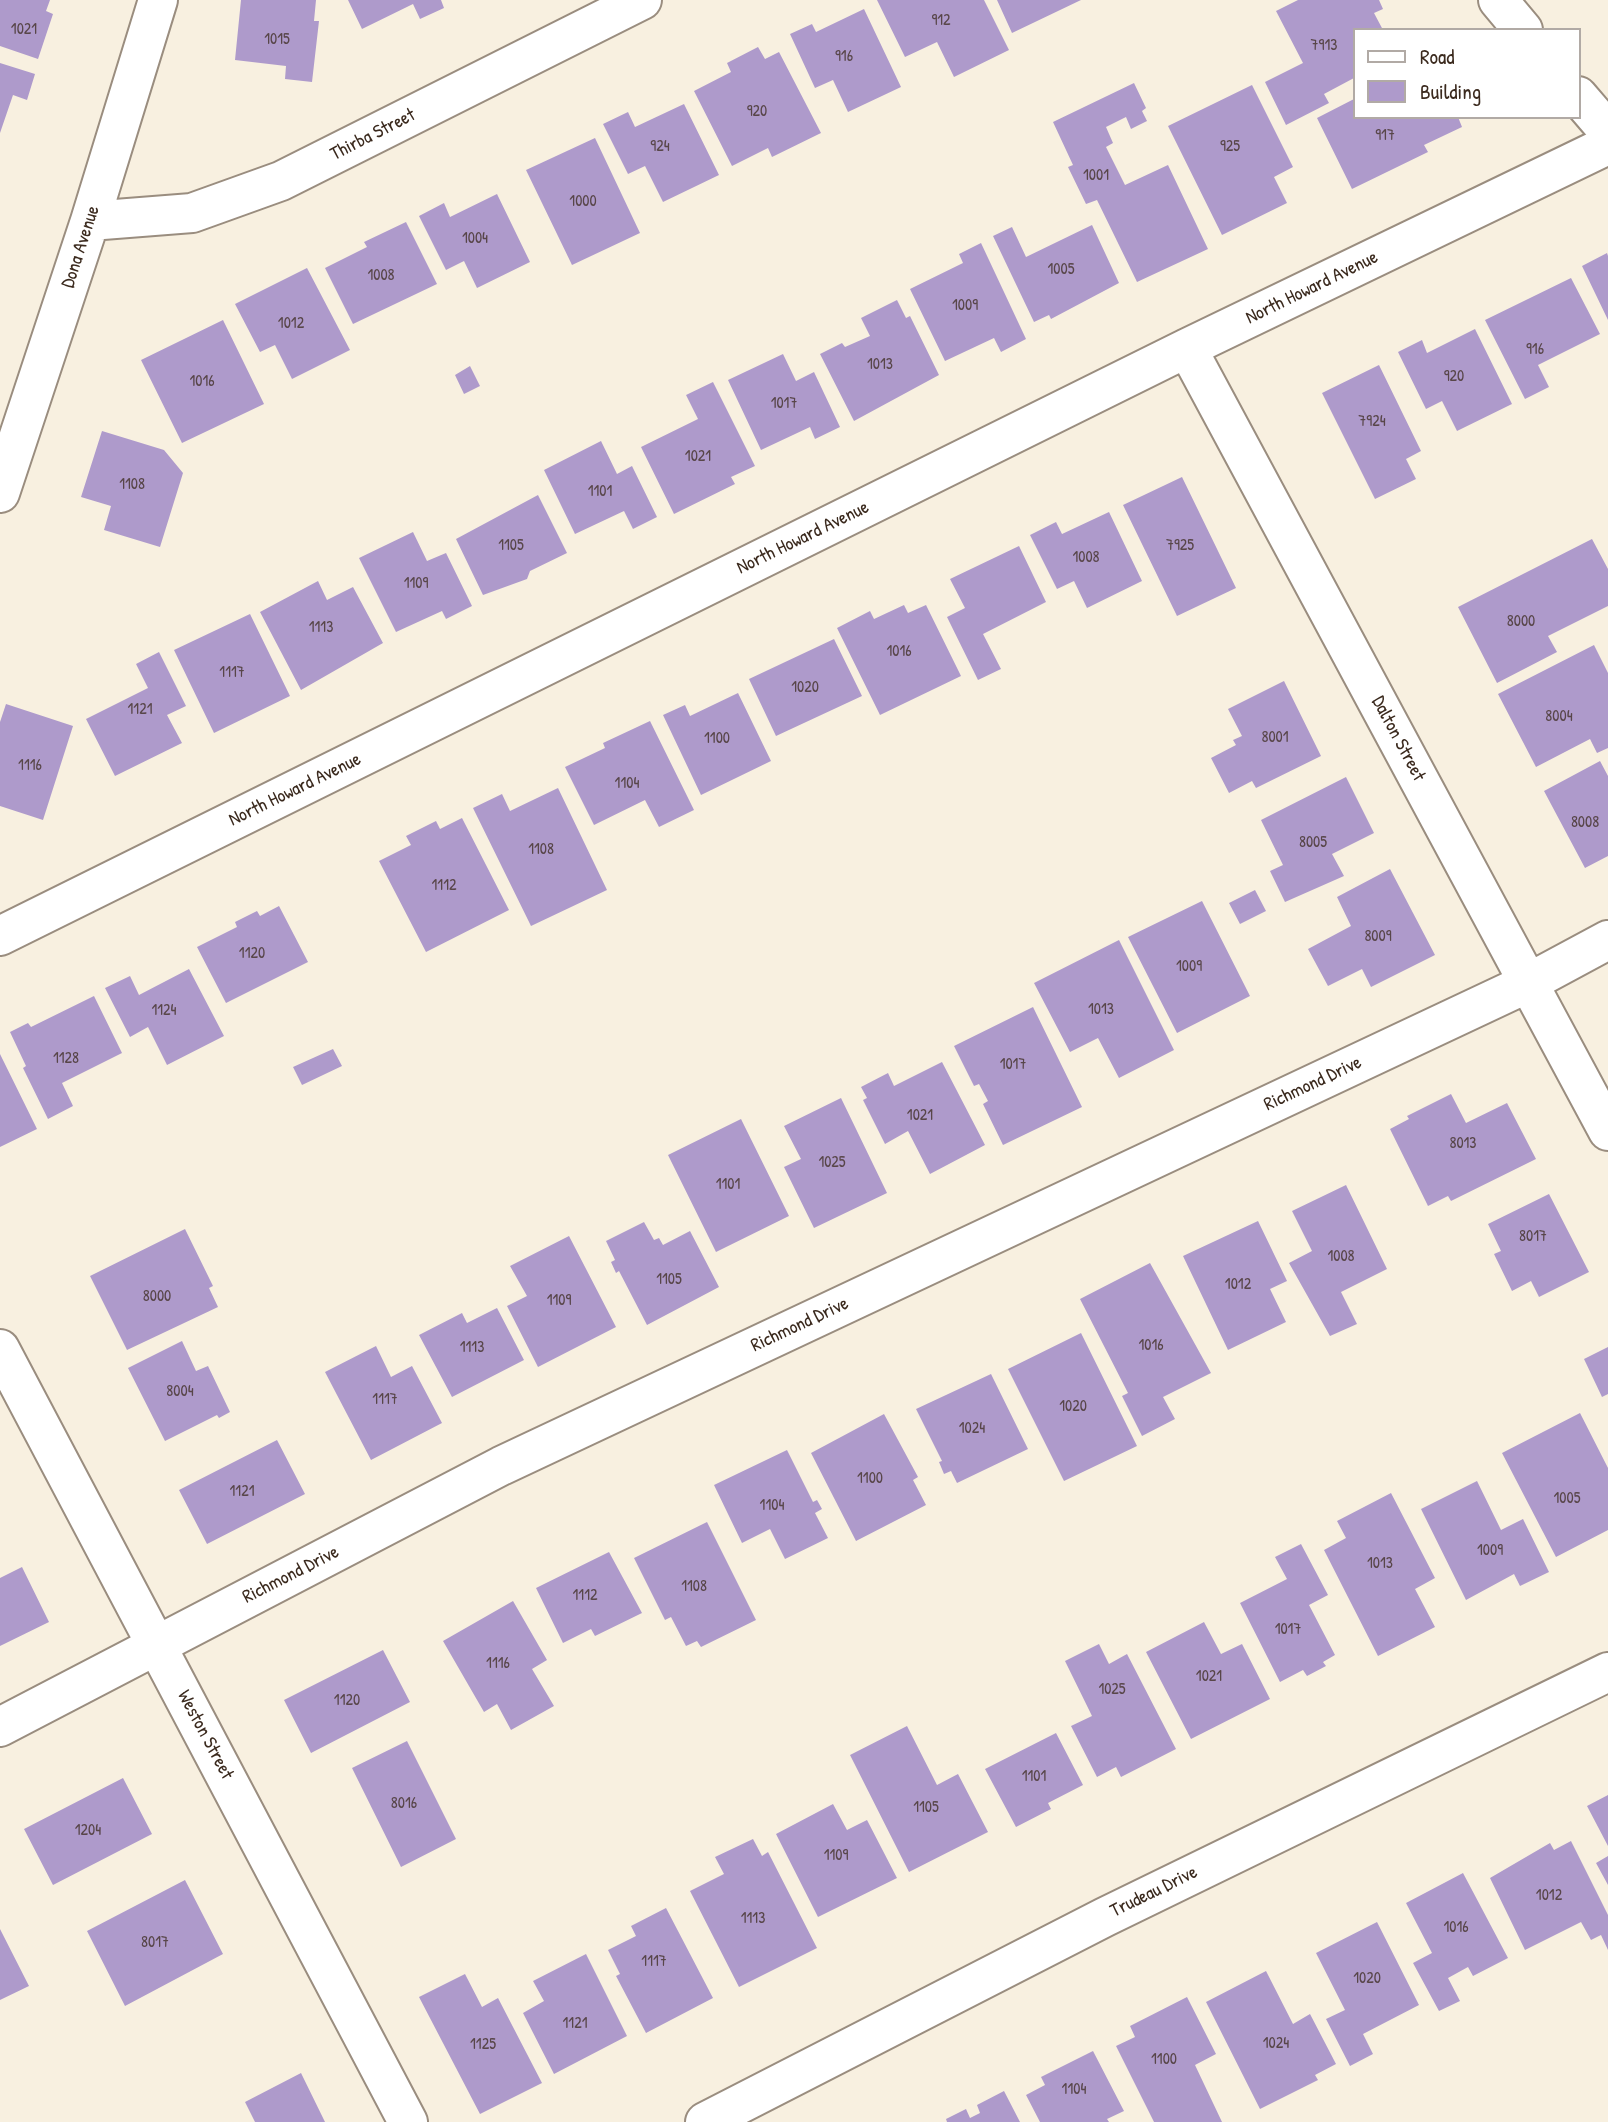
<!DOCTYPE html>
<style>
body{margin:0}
#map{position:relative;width:1608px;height:2122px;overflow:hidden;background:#f8f0e0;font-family:"Patrick Hand",sans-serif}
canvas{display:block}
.legend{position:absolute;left:1353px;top:28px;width:228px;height:91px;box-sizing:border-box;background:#fff;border:2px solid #b1aaa5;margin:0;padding:9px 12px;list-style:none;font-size:21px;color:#3b2a1e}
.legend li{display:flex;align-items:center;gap:14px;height:35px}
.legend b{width:35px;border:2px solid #b1aaa5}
</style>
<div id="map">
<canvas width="1608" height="2122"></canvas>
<ul class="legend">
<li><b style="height:9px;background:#fff"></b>Road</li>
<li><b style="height:19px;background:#ae9acb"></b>Building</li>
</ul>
</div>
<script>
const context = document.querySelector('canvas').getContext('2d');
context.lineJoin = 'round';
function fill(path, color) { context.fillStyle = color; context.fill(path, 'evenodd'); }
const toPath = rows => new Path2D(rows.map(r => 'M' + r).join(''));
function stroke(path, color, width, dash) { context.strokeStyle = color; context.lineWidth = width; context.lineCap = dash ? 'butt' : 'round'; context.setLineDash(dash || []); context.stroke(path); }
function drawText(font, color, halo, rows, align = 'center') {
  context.font = font + ' "Patrick Hand",sans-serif'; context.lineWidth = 5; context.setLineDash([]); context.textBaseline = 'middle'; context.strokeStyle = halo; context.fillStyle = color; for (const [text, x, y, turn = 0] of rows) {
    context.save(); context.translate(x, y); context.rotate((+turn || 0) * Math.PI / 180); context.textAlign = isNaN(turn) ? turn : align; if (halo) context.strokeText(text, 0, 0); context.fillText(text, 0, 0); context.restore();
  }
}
fill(toPath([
 [0,0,50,0,46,11,53,14,38,59,0,46],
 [241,0,316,0,314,21,319,21,312,82,285,79,286,66,235,60],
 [348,0,441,0,444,8,420,19,413,4,362,29],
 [877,0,984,0,1009,50,954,77,937,42,905,57],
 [997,0,1081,0,1012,33],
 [1298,0,1379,0,1383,9,1374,13,1383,30,1354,30,1354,78,1324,94,1329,103,1286,125,1265,82,1303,63,1276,11],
 [864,9,901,87,848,112,833,80,815,88,790,34,812,24,816,32],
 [758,47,765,59,779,52,821,133,772,157,768,148,732,166,694,91,731,72,727,63],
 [0,63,35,74,27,100,13,95,0,133],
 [1134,83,1146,108,1142,111,1147,121,1131,129,1126,117,1106,127,1113,143,1106,147,1125,185,1168,165,1208,249,1137,282,1097,200,1086,204,1068,167,1073,165,1053,122],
 [1252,85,1293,167,1274,177,1287,203,1222,235,1168,126],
 [1354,99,1354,117,1458,117,1462,127,1424,145,1428,152,1352,189,1317,118],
 [684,104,719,175,663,202,645,166,628,174,603,124,628,112,635,127],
 [595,138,640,233,572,265,526,170],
 [497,194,530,262,477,288,464,261,446,270,419,216,444,203,450,217],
 [406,222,437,284,353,324,325,268,367,247,364,242],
 [1092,225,1119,283,1051,319,1049,315,1034,322,993,236,1012,227,1026,257],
 [981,243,1026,339,1001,352,994,338,945,361,910,289,963,263,959,254],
 [1607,253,1608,256,1608,320,1582,266],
 [307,268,350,350,292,379,275,345,260,352,235,304],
 [1571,278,1600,334,1538,365,1549,387,1525,399,1485,320],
 [897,300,906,318,910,316,939,375,854,421,820,354,842,343,845,347,870,336,861,318],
 [223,320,264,404,182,443,141,360],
 [1475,329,1512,404,1457,431,1442,401,1426,409,1398,352,1422,340,1427,353],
 [783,354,796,381,814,372,840,427,815,439,810,427,761,450,728,380],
 [1379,365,1421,451,1406,459,1416,479,1375,499,1322,393],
 [470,366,480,386,464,394,455,375],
 [713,382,755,466,731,477,735,484,674,514,641,447,698,419,686,395],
 [102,431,164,450,183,473,160,547,104,530,111,506,81,497],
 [601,441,617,474,632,466,657,517,633,529,624,511,575,534,544,470],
 [1182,477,1236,588,1177,616,1123,505],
 [538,495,567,553,530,571,527,579,483,595,456,539],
 [1109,512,1142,581,1087,608,1074,581,1057,589,1030,535,1056,522,1062,534],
 [413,532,427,561,446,553,472,606,446,619,442,611,396,632,359,558],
 [1592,539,1608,569,1608,606,1548,636,1557,652,1497,683,1458,607],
 [1019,546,1046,602,983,634,1001,669,978,680,947,617,965,608,950,579],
 [318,581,327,600,353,587,383,643,301,690,260,612],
 [904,605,908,613,926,605,961,676,880,715,837,628,870,611,874,619],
 [250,614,290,696,214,733,174,650],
 [834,639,862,696,776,736,749,679],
 [1594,645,1608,673,1608,748,1597,753,1590,739,1536,767,1498,694],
 [159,652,186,706,167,715,182,743,115,776,86,719,148,688,136,664],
 [1284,681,1321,756,1256,788,1252,781,1229,793,1211,758,1236,745,1233,740,1242,736,1228,709],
 [738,693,771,761,701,795,663,715,685,705,690,716],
 [6,704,73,726,43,820,0,806,0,722],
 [650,721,694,810,659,827,645,800,594,825,565,767,605,748,603,743],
 [1600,761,1608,776,1608,856,1585,868,1544,791],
 [1346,777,1374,833,1332,854,1344,876,1285,902,1270,871,1283,865,1261,820],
 [558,788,607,890,531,926,473,808,502,794,510,811],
 [462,818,509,910,426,952,379,861,411,845,406,836,436,821,440,829],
 [1390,869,1435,955,1371,987,1362,969,1328,986,1308,949,1351,926,1337,897],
 [1255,890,1266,911,1240,924,1229,903],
 [1202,901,1250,996,1177,1033,1128,937],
 [279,906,308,962,226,1003,197,947,237,927,235,922,257,911,260,916],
 [1119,940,1174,1050,1119,1078,1098,1038,1070,1052,1034,983],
 [189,969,224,1036,167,1065,148,1027,130,1037,105,988,130,976,139,995],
 [94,996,122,1053,62,1083,73,1106,48,1119,23,1068,26,1066,10,1032,28,1023,31,1027],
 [1033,1007,1082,1107,1003,1145,983,1104,988,1101,979,1084,974,1086,954,1046],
 [333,1049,342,1066,302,1085,293,1067],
 [0,1054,37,1129,0,1147],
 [942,1062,985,1145,930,1174,908,1131,885,1144,863,1100,867,1098,861,1087,888,1073,894,1086],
 [1451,1094,1466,1123,1507,1103,1536,1159,1451,1201,1448,1196,1428,1206,1390,1129,1409,1119,1407,1116],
 [841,1098,887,1193,814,1228,784,1167,801,1159,784,1126],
 [741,1119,789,1216,716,1252,668,1155],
 [1346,1185,1387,1269,1341,1292,1357,1324,1330,1336,1289,1263,1312,1251,1292,1211],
 [1549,1194,1589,1272,1539,1297,1531,1281,1512,1291,1494,1254,1501,1251,1488,1224],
 [1258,1221,1287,1281,1270,1289,1286,1322,1228,1350,1183,1256],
 [644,1222,654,1240,659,1238,663,1245,690,1231,719,1287,647,1325,619,1271,616,1273,611,1262,615,1260,606,1241],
 [185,1229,213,1286,209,1288,218,1307,127,1350,90,1276],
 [569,1236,616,1327,538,1367,507,1306,527,1296,510,1266],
 [1150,1263,1211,1373,1163,1397,1175,1419,1142,1436,1122,1396,1128,1393,1080,1299],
 [497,1308,524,1360,452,1397,419,1335,462,1313,467,1323],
 [1081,1333,1137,1446,1064,1481,1008,1369],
 [182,1341,196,1371,208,1366,230,1412,219,1418,217,1415,165,1441,128,1368],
 [376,1346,391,1377,412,1366,442,1423,371,1460,325,1372],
 [1608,1347,1608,1394,1602,1397,1584,1359],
 [991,1374,1028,1449,957,1483,951,1471,944,1474,939,1462,942,1461,916,1409],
 [1580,1413,1608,1468,1608,1530,1556,1557,1502,1453],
 [884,1414,918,1477,913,1480,926,1505,856,1541,811,1453],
 [277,1440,305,1494,207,1544,179,1490],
 [787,1450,813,1502,817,1500,822,1509,815,1513,828,1538,785,1559,770,1529,742,1543,714,1485],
 [1477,1481,1501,1530,1523,1519,1549,1572,1520,1586,1514,1574,1466,1600,1421,1509],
 [1391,1493,1435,1578,1415,1589,1435,1627,1378,1656,1324,1550,1346,1538,1337,1521],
 [707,1522,756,1620,701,1647,697,1641,686,1646,671,1617,665,1620,634,1558],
 [1301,1544,1328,1595,1309,1605,1335,1655,1323,1662,1326,1666,1307,1676,1303,1670,1280,1682,1240,1603,1287,1579,1275,1557],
 [609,1552,642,1613,595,1636,591,1629,563,1643,536,1588],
 [22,1567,49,1622,0,1646,0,1578],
 [513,1601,547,1660,532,1669,554,1706,511,1730,497,1704,484,1712,443,1641],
 [1204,1622,1221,1654,1242,1644,1270,1699,1191,1739,1146,1652],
 [1099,1644,1109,1664,1127,1654,1176,1749,1121,1777,1116,1767,1097,1777,1071,1726,1092,1716,1065,1661],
 [383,1650,410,1702,311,1753,284,1700],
 [907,1726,937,1785,958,1774,988,1832,909,1872,850,1755],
 [1056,1733,1083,1785,1048,1803,1051,1809,1016,1827,985,1769],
 [407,1741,456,1839,401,1867,352,1768],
 [123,1778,152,1834,53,1885,24,1829],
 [1608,1795,1608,1846,1587,1806],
 [833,1804,847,1830,867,1820,897,1878,818,1917,776,1834],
 [753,1839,762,1856,768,1852,817,1948,739,1987,690,1891,724,1874,715,1857],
 [1571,1841,1608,1915,1608,1950,1601,1935,1591,1940,1581,1922,1525,1950,1490,1878,1550,1843,1554,1850],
 [1608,1856,1608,1885,1596,1863],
 [1463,1873,1508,1958,1473,1976,1468,1967,1448,1978,1460,2001,1439,2011,1413,1963,1432,1953,1406,1903],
 [185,1880,223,1954,125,2006,87,1931],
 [666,1908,713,1998,646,2033,616,1976,620,1974,608,1950,636,1936,631,1926],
 [1377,1922,1419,2005,1363,2034,1373,2054,1350,2066,1326,2019,1345,2010,1316,1953],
 [0,1929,29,1986,0,2000],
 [586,1954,627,2036,554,2074,523,2013,544,2001,533,1981],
 [1266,1971,1293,2024,1310,2014,1336,2064,1315,2075,1318,2080,1260,2109,1206,2002],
 [465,1974,482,2007,498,1998,542,2083,480,2114,419,1997],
 [1187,1997,1216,2054,1195,2065,1222,2122,1154,2122,1116,2046,1135,2037,1130,2026],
 [1093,2051,1124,2111,1107,2119,1109,2122,1040,2122,1026,2095,1045,2085,1041,2077],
 [301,2073,325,2122,255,2122,245,2102],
 [1004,2091,1020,2122,947,2122,946,2119,966,2109,970,2118,980,2113,977,2105]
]), '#ae9acb');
const street = toPath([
 [1498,0,1523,30],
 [1578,96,1608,131],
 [90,221,192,213,281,181,642,0],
 [1187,348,1608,1131],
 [0,493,90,221,158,0],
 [0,936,1187,348,1608,145],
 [0,1349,408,2122],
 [0,1727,501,1466,1528,983,1608,940],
 [705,2122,1105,1917,1608,1672]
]);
stroke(street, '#9a8d7f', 42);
stroke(street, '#fff', 38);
drawText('16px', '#584649', null, [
 ["912",941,21],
 ["1021",24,30],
 ["1015",277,40],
 ["7913",1324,46],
 ["916",844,57],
 ["920",757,112],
 ["917",1385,136],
 ["924",660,147],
 ["925",1230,147],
 ["1001",1096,176],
 ["1000",583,202],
 ["1004",475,239],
 ["1005",1061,270],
 ["1008",381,276],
 ["1009",965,306],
 ["1012",291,324],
 ["916",1535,350],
 ["1013",880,365],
 ["920",1454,377],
 ["1016",202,382],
 ["1017",784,404],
 ["7924",1372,422],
 ["1021",698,457],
 ["1108",132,485],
 ["1101",600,492],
 ["1105",511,546],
 ["7925",1180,546],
 ["1008",1086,558],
 ["1109",416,584],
 ["8000",1521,622],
 ["1113",321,628],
 ["1016",899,652],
 ["1117",232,673],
 ["1020",805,688],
 ["1121",140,710],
 ["8004",1559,717],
 ["8001",1275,738],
 ["1100",717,739],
 ["1116",30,766],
 ["1104",627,784],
 ["8008",1585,823],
 ["8005",1313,843],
 ["1108",541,850],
 ["1112",444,886],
 ["8009",1378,937],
 ["1120",252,954],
 ["1009",1189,967],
 ["1013",1101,1010],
 ["1124",164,1011],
 ["1128",66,1059],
 ["1017",1013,1065],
 ["1021",920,1116],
 ["8013",1463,1144],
 ["1025",832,1163],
 ["1101",728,1185],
 ["8017",1533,1237],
 ["1008",1341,1257],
 ["1105",669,1280],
 ["1012",1238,1285],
 ["8000",157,1297],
 ["1109",559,1301],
 ["1016",1151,1346],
 ["1113",472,1348],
 ["8004",180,1392],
 ["1117",385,1400],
 ["1020",1073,1407],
 ["1024",972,1429],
 ["1100",870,1479],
 ["1121",242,1492],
 ["1005",1567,1499],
 ["1104",772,1506],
 ["1009",1490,1551],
 ["1013",1380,1564],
 ["1108",694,1587],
 ["1112",585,1596],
 ["1017",1288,1630],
 ["1116",498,1664],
 ["1021",1209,1677],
 ["1025",1112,1690],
 ["1120",347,1701],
 ["1101",1034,1777],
 ["8016",404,1804],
 ["1105",926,1808],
 ["1204",88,1831],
 ["1109",836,1856],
 ["1012",1549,1896],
 ["1113",753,1919],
 ["1016",1456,1928],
 ["8017",155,1943],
 ["1117",654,1962],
 ["1020",1367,1979],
 ["1121",575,2024],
 ["1024",1276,2044],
 ["1125",483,2045],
 ["1100",1164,2060],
 ["1104",1074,2090]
]);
drawText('19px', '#3b2a1e', '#fff', [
 ["Thirba Street",373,135,-27],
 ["Dona Avenue",81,247,-72],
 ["North Howard Avenue",1312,288,-26],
 ["North Howard Avenue",803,538,-26],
 ["Dalton Street",1398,739,62],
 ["North Howard Avenue",295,790,-26],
 ["Richmond Drive",1313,1084,-25],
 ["Richmond Drive",800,1325,-25],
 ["Richmond Drive",291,1575,-27],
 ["Weston Street",205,1735,62],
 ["Trudeau Drive",1154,1892,-26]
]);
</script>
